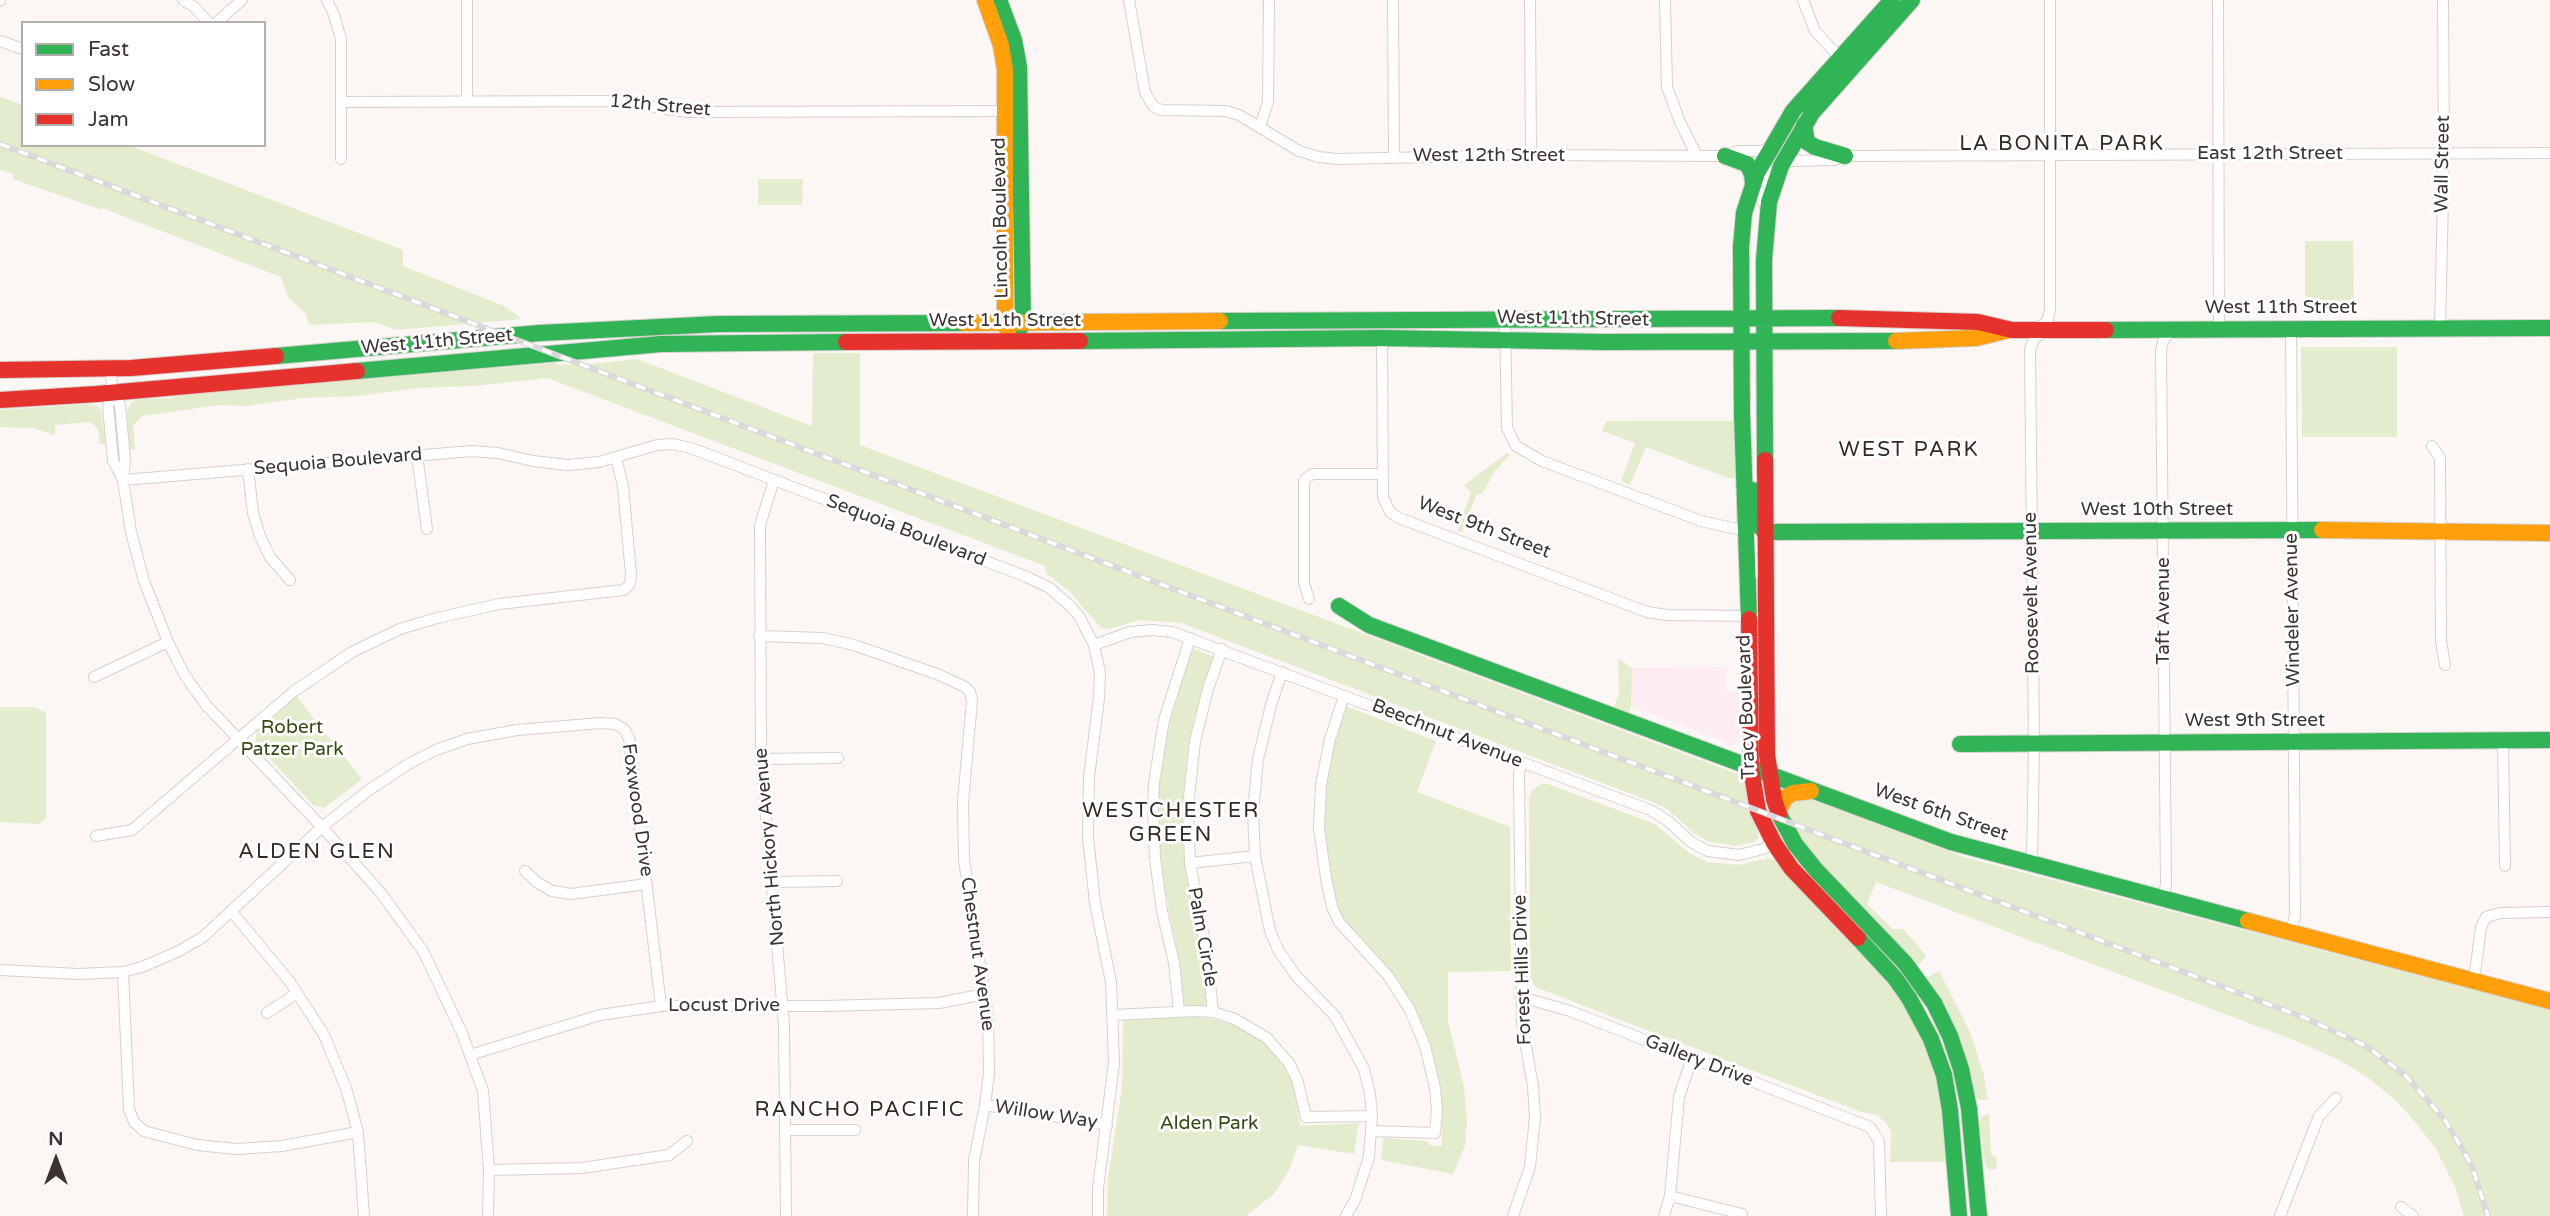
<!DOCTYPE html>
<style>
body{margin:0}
#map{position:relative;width:2550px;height:1216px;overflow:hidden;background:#fcf6f4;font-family:"Varela Round",sans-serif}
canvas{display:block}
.legend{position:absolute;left:21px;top:21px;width:245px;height:126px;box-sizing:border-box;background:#fff;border:2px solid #b1aead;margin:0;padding:9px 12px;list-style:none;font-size:21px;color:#3b3431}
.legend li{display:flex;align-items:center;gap:14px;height:35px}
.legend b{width:35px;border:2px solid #b1aead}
.north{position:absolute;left:21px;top:1125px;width:70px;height:70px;-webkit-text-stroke:5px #fff;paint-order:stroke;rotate:0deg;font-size:19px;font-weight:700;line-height:28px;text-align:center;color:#3b3431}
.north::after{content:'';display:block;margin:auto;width:24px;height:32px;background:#3b3431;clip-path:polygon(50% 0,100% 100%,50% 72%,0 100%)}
</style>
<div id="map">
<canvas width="2550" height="1216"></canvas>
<ul class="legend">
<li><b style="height:9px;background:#30b455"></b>Fast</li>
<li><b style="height:9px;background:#ff9f0a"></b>Slow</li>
<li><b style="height:9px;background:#e5322d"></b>Jam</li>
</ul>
<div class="north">N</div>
</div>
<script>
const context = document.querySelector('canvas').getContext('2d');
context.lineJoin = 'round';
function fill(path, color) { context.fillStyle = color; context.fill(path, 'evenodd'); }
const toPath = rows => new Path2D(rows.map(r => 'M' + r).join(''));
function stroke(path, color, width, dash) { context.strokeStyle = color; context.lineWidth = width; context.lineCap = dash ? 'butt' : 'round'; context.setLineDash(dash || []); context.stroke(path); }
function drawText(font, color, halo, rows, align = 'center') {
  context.font = font + ' "Varela Round",sans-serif'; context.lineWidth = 6; context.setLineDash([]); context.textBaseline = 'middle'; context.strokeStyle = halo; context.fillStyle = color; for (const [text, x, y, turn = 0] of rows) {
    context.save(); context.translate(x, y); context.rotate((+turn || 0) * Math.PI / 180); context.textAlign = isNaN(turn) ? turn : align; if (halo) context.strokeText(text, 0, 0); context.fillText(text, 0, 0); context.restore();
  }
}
fill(toPath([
 [1726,667,1726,691,1739,691,1739,738,1734,745,1631,706,1632,668]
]), '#fdedf2');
fill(toPath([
 [0,97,23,105,23,145,128,145,403,250,403,266,504,306,522,319,396,330,374,322,309,325,306,314,288,297,281,277,102,208,102,210,13,179,13,174,0,170],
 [758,179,803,179,802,205,758,205],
 [2305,241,2353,241,2354,310,2305,311],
 [2301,347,2397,347,2397,437,2302,437],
 [813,353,860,353,860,445,1735,773,1744,777,1759,838,1754,842,1735,846,1707,841,1694,833,1667,809,1655,803,1181,623,1140,620,1108,629,1101,628,1070,592,1046,573,1045,566,547,378,474,386,416,388,359,396,303,398,247,406,219,405,142,416,133,426,135,449,129,450,127,410,132,402,139,399,172,398,180,395,554,363,560,365,593,364,637,359,812,426],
 [87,404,97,406,101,410,106,444,100,444,98,429,90,422,55,425,55,435,32,428,0,427,0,410],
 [1606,421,1735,421,1736,478,1728,478,1646,447,1630,485,1621,481,1635,443,1602,431],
 [1508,452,1510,455,1495,471,1482,494,1477,494,1462,532,1457,531,1471,493,1464,485],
 [1191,648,1214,657,1193,722,1186,765,1183,805,1186,871,1202,956,1207,1004,1203,1006,1186,1006,1183,1002,1176,946,1162,875,1159,844,1159,786,1168,723],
 [1618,659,1632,668,1631,706,1628,716,1613,710,1619,694],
 [296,696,362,779,324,808,313,805,255,743,257,731],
 [1346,706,1436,741,1417,792,1510,827,1511,971,1448,972,1448,1021,1464,1087,1467,1118,1465,1146,1453,1174,1381,1160,1383,1138,1427,1141,1431,1146,1442,1146,1442,1110,1437,1071,1418,1016,1395,977,1379,957,1349,928,1337,908,1328,868,1324,829,1325,793,1330,757],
 [0,707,35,707,46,713,46,818,39,824,0,822],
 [1541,784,1548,784,1655,824,1688,852,1707,862,1738,865,1768,858,1776,860,1900,997,1928,1049,1941,1093,1947,1162,1890,1162,1891,1132,1887,1124,1877,1115,1861,1112,1535,987,1530,976,1529,799,1532,791],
 [1807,798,1964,857,2550,1010,2550,1216,2464,1216,2455,1187,2436,1149,2417,1124,2396,1101,2370,1079,2339,1060,2296,1041,1876,882,1867,904,1893,929,1903,929,1926,955,1922,962,1916,966,1804,846,1787,814,1788,810,1794,800],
 [1939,971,1970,1032,1984,1076,1988,1100,1979,1100,1975,1097,1925,978],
 [1198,1016,1233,1024,1262,1041,1270,1049,1284,1066,1294,1086,1300,1126,1359,1123,1354,1154,1298,1145,1289,1170,1274,1194,1246,1216,1107,1216,1108,1178,1122,1088,1123,1020],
 [1989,1114,1991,1155,1996,1156,1997,1169,1989,1169,1985,1165,1979,1123,1982,1116]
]), '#e3edce');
const street = toPath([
 [183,0,194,7,209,23],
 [327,0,334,15,341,39,341,159],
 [467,0,467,100],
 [1129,0,1145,92,1153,106,1161,110,1226,111,1239,115,1299,151,1319,157,1337,159,1531,155,1725,156,1738,151,1761,151,1771,146],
 [1393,0,1394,156],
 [1530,0,1531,155],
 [1665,0,1667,87,1680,122,1697,156],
 [1803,0,1815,31,1844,62],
 [2218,0,2219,329],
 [0,1,0,0],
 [216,23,242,0],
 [0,41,23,49],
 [342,102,617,101,687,112,1011,111],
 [1260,127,1268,102,1269,0],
 [1781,166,1790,161,1834,160,1845,156,2550,153],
 [1762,201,1768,173,1763,160],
 [1505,321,1507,428,1516,446,1542,461,1701,521,1746,531,1755,539,1758,573],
 [2037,328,2047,322,2050,310,2050,0],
 [2440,329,2444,153,2443,0],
 [1382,335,1383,497,1390,512,1399,518,1647,612,1667,615,1753,616],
 [111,369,112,392,108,406,113,461,122,478],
 [112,392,120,405,125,460,123,480,131,532,144,581,168,642,184,674,206,705,322,827,381,893,423,951,462,1033,483,1091,489,1170,488,1216],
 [2432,446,2440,458,2441,641,2445,665],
 [417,455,427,529],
 [248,469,253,513,260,536,270,557,290,580],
 [123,480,472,451,498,453,533,461,567,465,599,462,657,445,672,444,691,448,1027,577,1050,588,1071,607,1079,616,1094,645,1100,673,1099,698,1089,777,1088,837,1095,903,1111,982,1114,1063,1098,1188,1098,1216],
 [774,480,760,525,761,759,784,1025,786,1216],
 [1309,599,1304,583,1304,480,1312,474,1383,474],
 [759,636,823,638,854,645,937,674,965,687,970,692,972,700,963,802,964,860,988,1017,989,1073,985,1105,974,1161,973,1216],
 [1094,645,1130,632,1152,630,1172,632,1650,810,1668,821,1691,842,1708,851,1739,855,1763,849,1777,841],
 [1282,672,1271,705,1258,759,1253,812,1255,856,1270,931,1278,950,1297,977,1335,1016,1364,1069,1370,1094,1372,1116,1369,1157,1355,1200,1346,1216],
 [94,677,168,642],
 [1344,696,1330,739,1321,785,1319,828,1326,878,1332,907,1339,922,1389,977,1410,1010,1425,1046,1435,1088,1437,1110,1435,1133,1371,1131],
 [2503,741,2505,866],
 [761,759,838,758],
 [96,836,132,830,293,692,352,652,400,629,437,618,499,604,624,590,630,584,631,574,623,486,616,458],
 [1190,863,1255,856],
 [2032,864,2034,744,2030,349,2035,338,2045,331],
 [525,871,538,883,552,891,571,894,647,884],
 [773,882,837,881],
 [2162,898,2166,885,2161,350,2164,338,2175,330],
 [232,912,290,982,324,1035,346,1088,358,1132,364,1216],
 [2291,933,2295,916,2291,329],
 [0,970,78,974,123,972,142,967,179,951,203,937,322,827,369,790,410,763,436,750,467,739,517,730,601,723,615,724,624,729,629,738,661,1006],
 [123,972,129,1109,134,1122,144,1131,197,1145,237,1149,282,1146,358,1132],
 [2474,981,2481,927,2486,917,2500,913,2550,912],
 [1521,997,1570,1011,1870,1127,1879,1141,1881,1216],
 [1179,1011,1174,963,1162,911,1155,858,1153,806,1154,783,1164,720,1190,638],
 [1213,1012,1207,954,1190,863,1188,806,1195,741,1208,689,1222,649],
 [267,1013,297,993],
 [1114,1015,1196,1011,1213,1012,1235,1019,1267,1038,1289,1063,1297,1079,1306,1117,1372,1116],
 [470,1055,600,1015,661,1006,823,1006,939,1003,984,994],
 [985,1105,1107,1125],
 [786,1130,855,1130],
 [489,1170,582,1168,669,1155,687,1141],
 [1670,1196,1742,1214],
 [2401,1207,2413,1216],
 [1513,1216,1530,1167,1535,1117,1533,1086,1522,1024,1519,775,1521,762],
 [1664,1216,1670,1196,1679,1097,1692,1058],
 [2280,1216,2319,1116,2336,1098]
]);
const fast = toPath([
 [999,0,1014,40,1019,67,1023,324,1018,331],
 [1804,125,1807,142,1815,147,1845,156],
 [1725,156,1747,164,1752,174,1753,184],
 [1220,321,1839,318],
 [2106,330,2550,328],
 [1080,341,1382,338,1603,342,1896,341],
 [276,356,540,333,718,324,964,323],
 [357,371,661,344,846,342],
 [1765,460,1764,260,1769,202,1781,166,1812,113,1912,0],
 [1753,490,1757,524,1765,532,2322,530],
 [1339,606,1369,625,1951,842,2248,921],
 [1749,619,1742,414,1741,247,1744,213,1757,173,1793,111,1892,0],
 [1960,744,2550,740],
 [1779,814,1795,844,1816,870,1905,963,1934,1003,1950,1036,1961,1069,1969,1108,1979,1216],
 [1858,938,1895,978,1909,998,1931,1039,1944,1075,1950,1110,1959,1216]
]);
const slow = toPath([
 [985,0,1001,45,1005,69,1005,323,1008,333],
 [964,323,1220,321],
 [1896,341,1976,338,2005,331],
 [2322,530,2550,533],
 [1778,812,1785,798,1793,793,1811,791],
 [2248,921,2550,1001]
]);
const jam = toPath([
 [1839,318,1978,322,2012,330,2106,330],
 [846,342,1080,341],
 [0,370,131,368,276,356],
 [0,400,97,394,357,371],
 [1765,460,1767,755,1774,799,1779,814],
 [1749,619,1751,768,1758,811,1774,843,1791,868,1858,938]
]);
stroke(street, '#d7d1ce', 12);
stroke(fast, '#d7d1ce', 18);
stroke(slow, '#d7d1ce', 18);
stroke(jam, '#d7d1ce', 18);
stroke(street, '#fffefd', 10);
stroke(fast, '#30b455', 16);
stroke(slow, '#ff9f0a', 16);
stroke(jam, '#e5322d', 16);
const rail = toPath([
 [0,144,2305,1018,2366,1046,2406,1076,2445,1120,2472,1166,2488,1216]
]);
stroke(rail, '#dad8d8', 6);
stroke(rail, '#fff', 3.5, [10]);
drawText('19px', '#3b3431', '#fff', [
 ["12th Street",660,106,5],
 ["East 12th Street",2270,154],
 ["West 12th Street",1489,156],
 ["Wall Street",2443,164,-89],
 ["Lincoln Boulevard",1001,218,-91],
 ["West 11th Street",2281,308],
 ["West 11th Street",1573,319,1],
 ["West 11th Street",1005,321],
 ["West 11th Street",437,342,-5],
 ["Sequoia Boulevard",338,462,-5],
 ["West 10th Street",2157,510],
 ["West 9th Street",1484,528,21],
 ["Sequoia Boulevard",906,531,21],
 ["Roosevelt Avenue",2032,593,-91],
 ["Windeler Avenue",2293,610,-91],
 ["Taft Avenue",2164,611,-90],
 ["Tracy Boulevard",1747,707,-92],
 ["West 9th Street",2255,721],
 ["Beechnut Avenue",1447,734,21],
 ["Foxwood Drive",637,810,82],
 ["West 6th Street",1941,813,19],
 ["North Hickory Avenue",770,847,-95],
 ["Palm Circle",1202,937,80],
 ["Chestnut Avenue",977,954,82],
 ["Forest Hills Drive",1523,970,-92],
 ["Locust Drive",724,1006],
 ["Gallery Drive",1699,1061,21],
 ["Willow Way",1046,1115,9]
]);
drawText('19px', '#364a12', '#fff', [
 ["Robert",292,728],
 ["Patzer Park",292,750],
 ["Alden Park",1209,1124]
]);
context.letterSpacing = '2px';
drawText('21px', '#342822', '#fff', [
 ["LA BONITA PARK",2062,144],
 ["WEST PARK",1909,450],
 ["WESTCHESTER",1171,811],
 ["GREEN",1171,835],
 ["ALDEN GLEN",317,852],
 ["RANCHO PACIFIC",860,1110]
]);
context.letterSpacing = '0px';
</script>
